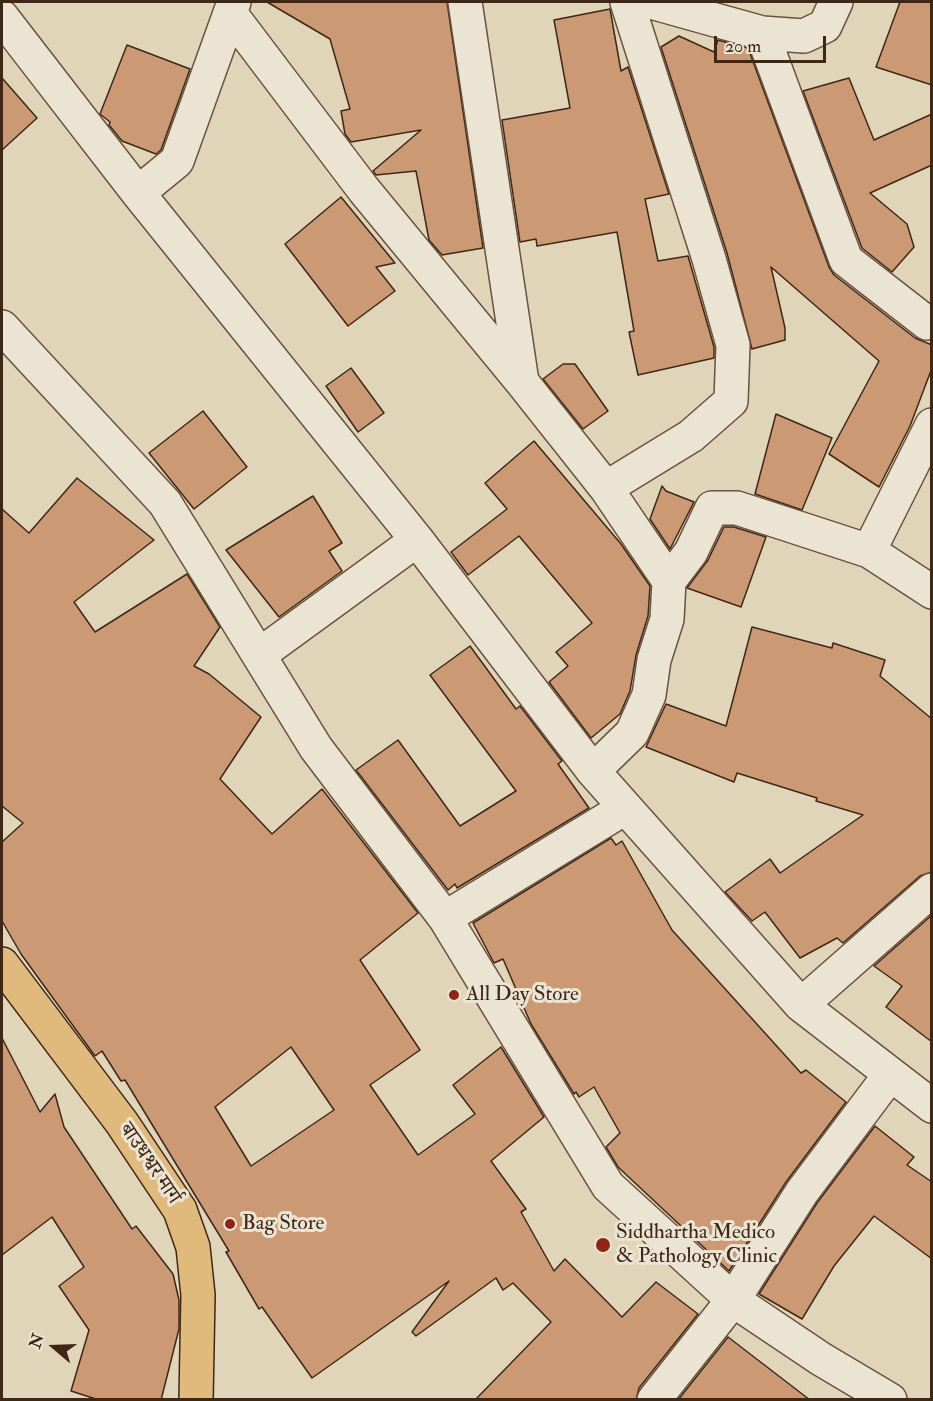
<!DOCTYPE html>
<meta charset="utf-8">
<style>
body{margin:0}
#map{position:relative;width:933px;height:1401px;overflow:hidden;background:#e1d5b9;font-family:"IM FELL Double Pica",serif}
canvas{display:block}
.frame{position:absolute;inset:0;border:3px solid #3f2718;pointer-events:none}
.north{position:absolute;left:24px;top:1317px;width:60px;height:60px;-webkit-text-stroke:4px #ece4d2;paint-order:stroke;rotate:289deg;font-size:16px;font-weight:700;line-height:24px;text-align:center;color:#3f2718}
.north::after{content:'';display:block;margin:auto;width:21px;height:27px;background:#3f2718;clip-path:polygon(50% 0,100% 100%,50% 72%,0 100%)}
.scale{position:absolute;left:714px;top:36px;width:112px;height:27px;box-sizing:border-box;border:3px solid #3f2718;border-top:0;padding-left:8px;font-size:18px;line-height:21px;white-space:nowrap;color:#3f2718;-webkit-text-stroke:4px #ece4d2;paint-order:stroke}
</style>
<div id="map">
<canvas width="933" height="1401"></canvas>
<div class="frame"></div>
<div class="north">N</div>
<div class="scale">20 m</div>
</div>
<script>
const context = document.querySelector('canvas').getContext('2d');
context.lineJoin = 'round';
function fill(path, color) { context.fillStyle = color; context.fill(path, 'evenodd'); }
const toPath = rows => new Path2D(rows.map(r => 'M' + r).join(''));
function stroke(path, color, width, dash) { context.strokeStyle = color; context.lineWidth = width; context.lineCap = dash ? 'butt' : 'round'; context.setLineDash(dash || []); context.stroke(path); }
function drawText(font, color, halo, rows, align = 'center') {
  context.font = font + ' "IM FELL Double Pica","Noto Serif Devanagari",serif'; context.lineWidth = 6; context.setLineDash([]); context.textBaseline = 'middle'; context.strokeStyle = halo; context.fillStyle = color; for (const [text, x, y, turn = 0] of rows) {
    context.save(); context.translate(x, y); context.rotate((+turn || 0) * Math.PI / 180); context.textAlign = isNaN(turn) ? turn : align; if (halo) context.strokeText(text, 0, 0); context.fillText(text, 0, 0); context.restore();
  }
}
const building = toPath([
 [267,2,447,2,483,248,442,255,429,240,416,171,376,175,373,171,421,130,351,142,345,134,341,111,350,109,330,39,267,2],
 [900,2,932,2,932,85,876,67,900,2],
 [610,9,621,71,628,67,669,194,645,199,658,261,688,256,714,347,714,358,638,375,629,332,634,331,617,232,537,246,536,239,520,242,502,120,570,108,554,20,610,9],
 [679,36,714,52,718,40,748,48,829,267,834,275,915,338,932,345,932,368,910,426,879,487,829,454,879,361,771,267,785,328,785,340,752,349,727,253,661,47,679,36],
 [127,45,190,69,161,150,156,154,122,141,109,125,110,122,100,114,127,45],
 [2,78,37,118,2,150,2,78],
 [849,78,874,140,932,114,932,165,870,193,907,224,914,247,892,272,862,248,803,91,849,78],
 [341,197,395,263,376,267,395,291,348,326,285,244,341,197],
 [563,364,575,364,608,411,583,429,543,379,563,364],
 [351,368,384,413,358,432,326,386,351,368],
 [203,411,247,467,194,509,149,453,203,411],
 [776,414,832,438,802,510,755,494,776,414],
 [534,441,621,544,650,586,648,616,636,655,630,691,620,714,591,738,549,682,568,666,556,652,592,623,519,536,468,575,451,552,507,509,485,483,534,441],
 [77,478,154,540,74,602,95,632,187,574,220,627,194,666,209,674,261,717,220,779,272,834,322,789,418,913,360,960,420,1050,370,1085,418,1155,475,1114,453,1085,501,1047,544,1117,491,1161,526,1209,521,1212,554,1271,565,1259,622,1317,656,1282,698,1314,639,1388,636,1400,475,1400,551,1322,513,1283,503,1290,496,1278,416,1336,412,1332,449,1281,312,1378,262,1307,259,1309,226,1252,229,1251,125,1080,121,1081,102,1051,95,1056,21,954,2,921,2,842,23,823,2,806,2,509,29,533,77,478],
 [291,1047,334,1110,251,1166,215,1107,291,1047],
 [662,486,666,491,694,502,670,549,650,519,662,486],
 [313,496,342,543,329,551,342,571,279,617,226,550,313,496],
 [724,527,734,527,766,537,741,607,687,588,708,560,724,527],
 [752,627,832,648,833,643,885,660,880,676,932,719,932,872,920,876,843,943,837,938,800,958,765,912,752,921,725,892,770,859,780,873,863,815,816,801,817,798,737,773,734,782,646,747,666,704,726,726,752,627],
 [470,646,516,709,520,706,562,761,558,764,589,808,457,888,455,884,448,890,356,770,398,740,460,826,516,791,430,675,470,646],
 [611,838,616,845,622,841,672,930,801,1073,806,1070,846,1102,786,1182,729,1271,618,1167,606,1147,620,1133,594,1087,579,1097,576,1092,574,1094,531,1024,503,959,494,963,473,923,611,838],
 [932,915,932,1042,886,1007,902,986,874,966,932,915],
 [2,1038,40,1112,55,1094,64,1127,132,1229,136,1226,173,1274,179,1300,179,1329,161,1400,99,1400,71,1391,89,1330,59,1286,84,1267,52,1217,2,1255,2,1038],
 [875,1126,914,1157,907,1165,932,1182,932,1259,874,1216,834,1266,802,1319,759,1294,817,1203,875,1126],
 [728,1337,810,1400,678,1400,728,1337]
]);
fill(building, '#cb9974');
stroke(building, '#3f2718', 1.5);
const minor = toPath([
 [465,2,522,382],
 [651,2,762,33,804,36,825,26,836,2],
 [230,13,364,190,522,382,606,488,669,581],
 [2,17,138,193,417,540,593,771,801,1005,932,1106],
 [762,33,846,260,927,323],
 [138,193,177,161,234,2],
 [2,327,165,503,316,748,445,918,608,1186,733,1300,821,1359,890,1400],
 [606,488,691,436,731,401,733,345,709,259,627,2],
 [869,551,932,425],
 [259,655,417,540],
 [593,771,632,733,649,695,654,660,667,619,669,581,691,552,712,508,737,508,869,551,932,592],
 [445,918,625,808],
 [801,1005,932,890],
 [654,1400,733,1300,802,1192,889,1076]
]);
const major = toPath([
 [2,964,122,1123,180,1210,193,1247,198,1295,196,1400]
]);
stroke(minor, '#685240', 36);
stroke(major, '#3f2718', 36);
stroke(minor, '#ece4d2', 33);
stroke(major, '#e0ba7c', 33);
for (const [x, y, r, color] of [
 [454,995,6,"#8f2418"],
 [230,1224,6,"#8f2418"],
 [603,1245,8,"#8f2418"]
]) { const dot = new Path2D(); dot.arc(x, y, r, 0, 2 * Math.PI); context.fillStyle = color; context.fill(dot); stroke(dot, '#ece4d2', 2); }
drawText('21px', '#3f2718', '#ece4d2', [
 ["All Day Store",466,995],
 ["Bag Store",242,1224],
 ["Siddhartha Medico",616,1233],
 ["& Pathology Clinic",616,1257]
], 'left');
drawText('21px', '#3f2718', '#ece4d2', [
 ["बाउधश्वर मार्ग",149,1164,56]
]);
</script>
